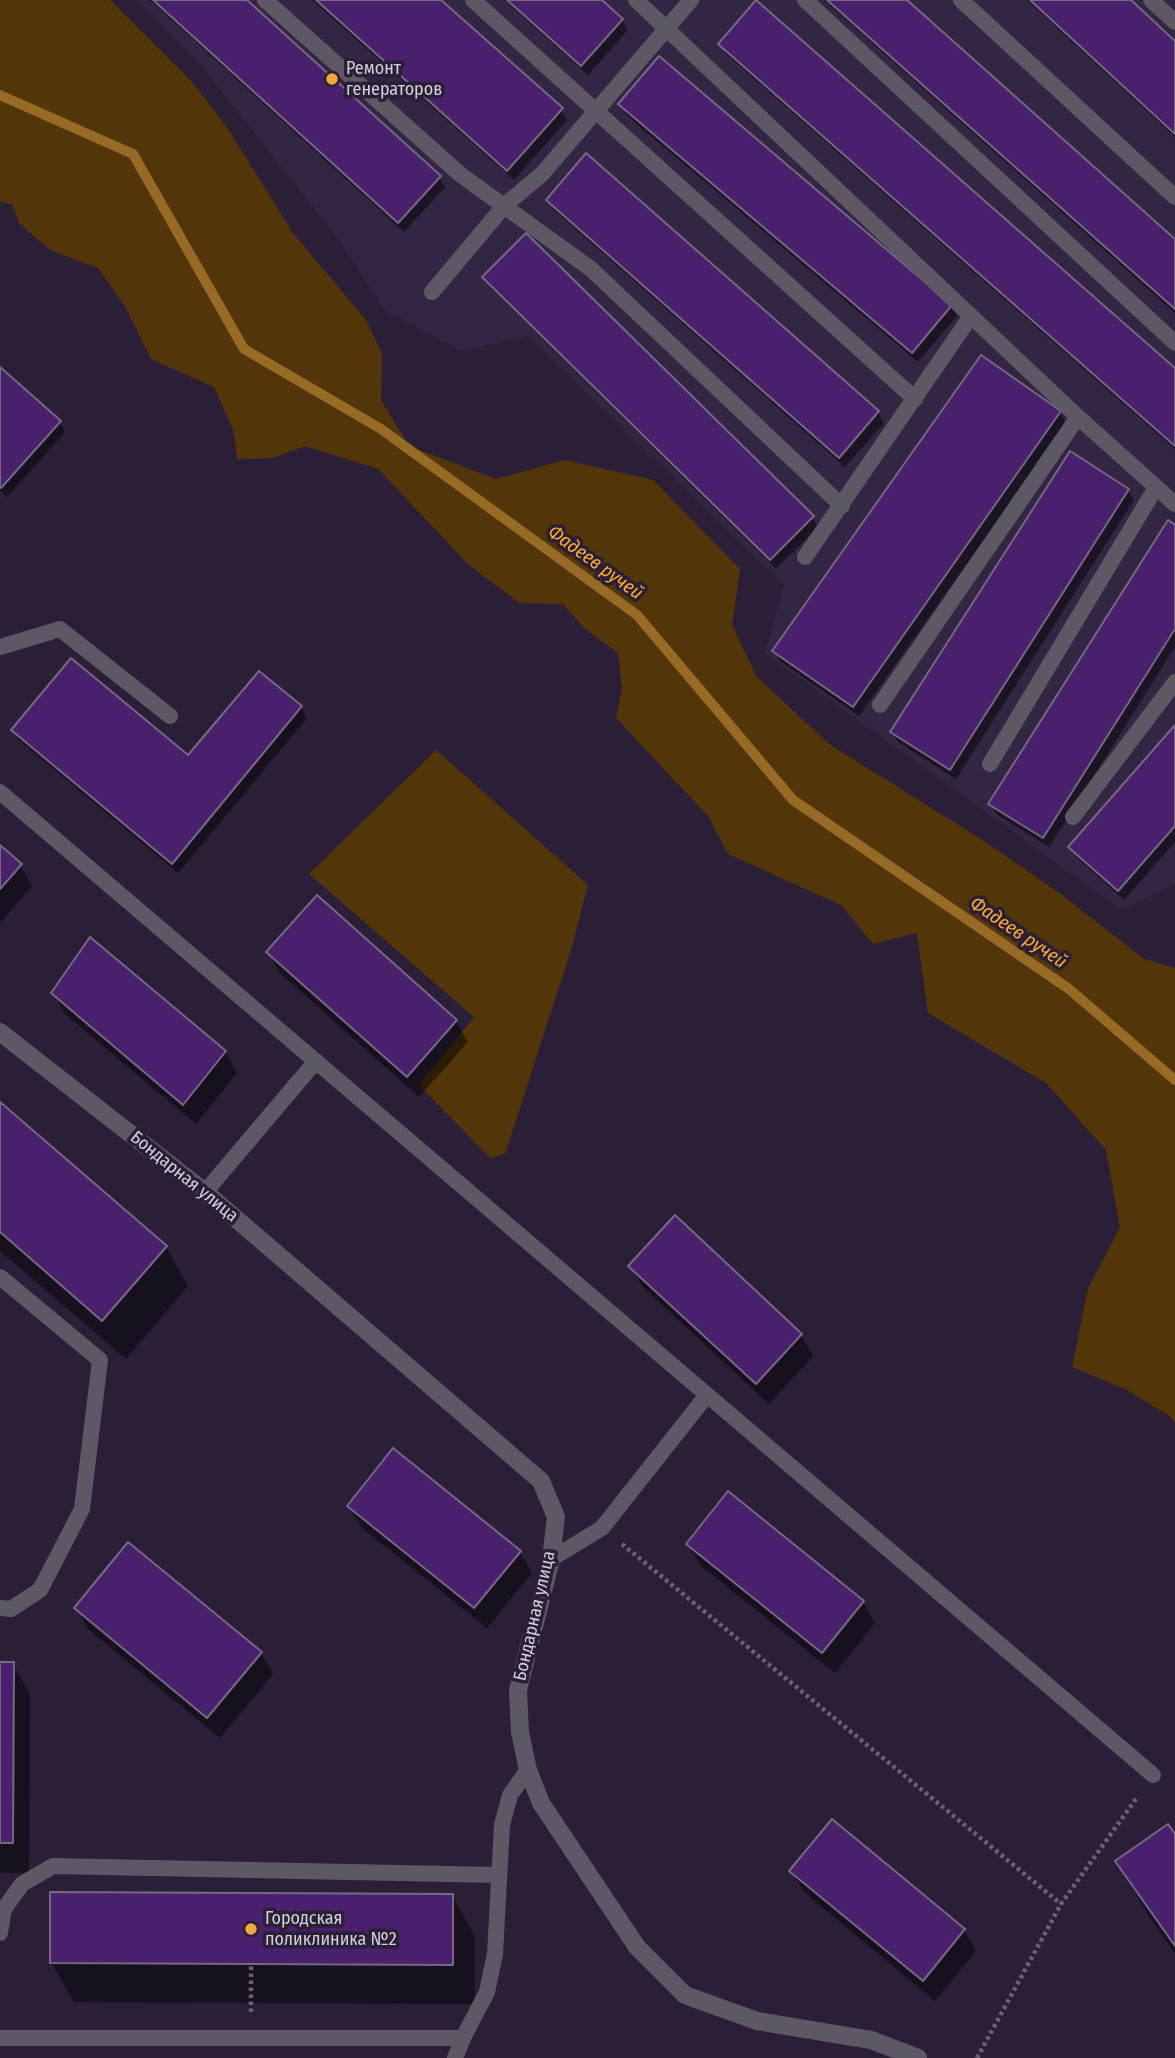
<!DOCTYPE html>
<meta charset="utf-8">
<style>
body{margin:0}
canvas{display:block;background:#2a1f36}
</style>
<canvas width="1175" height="2058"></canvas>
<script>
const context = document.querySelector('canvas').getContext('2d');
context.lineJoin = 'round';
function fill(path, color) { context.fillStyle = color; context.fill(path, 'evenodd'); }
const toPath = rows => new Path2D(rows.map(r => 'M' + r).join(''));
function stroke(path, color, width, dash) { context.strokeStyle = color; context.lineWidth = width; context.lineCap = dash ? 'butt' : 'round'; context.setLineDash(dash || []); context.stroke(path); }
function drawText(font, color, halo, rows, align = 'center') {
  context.font = font + ' "Fira Sans Condensed",sans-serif'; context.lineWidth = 7; context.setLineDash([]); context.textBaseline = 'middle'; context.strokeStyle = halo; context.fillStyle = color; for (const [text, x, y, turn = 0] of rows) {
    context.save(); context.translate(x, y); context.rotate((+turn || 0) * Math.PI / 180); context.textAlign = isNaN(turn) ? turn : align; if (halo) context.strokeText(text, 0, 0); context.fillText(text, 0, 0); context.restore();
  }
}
fill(toPath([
 [136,0,1175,0,1175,884,1122,910,765,653,784,585,528,336,461,351,386,311,338,238,196,59]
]), '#332643');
fill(toPath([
 [0,0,110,0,192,82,228,129,293,233,366,320,382,354,381,400,409,446,496,479,565,460,653,480,740,569,732,625,756,676,829,744,987,843,1062,895,1144,959,1175,968,1175,1424,1171,1417,1125,1389,1072,1367,1088,1289,1120,1227,1106,1150,1046,1083,928,1013,917,933,873,944,841,905,728,854,708,816,616,718,622,689,618,653,585,629,563,604,519,603,468,564,378,469,305,446,273,458,237,459,234,432,214,387,151,359,126,308,98,268,50,250,19,223,12,204,0,202],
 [436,750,588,885,571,950,505,1154,490,1158,419,1085,474,1017,309,874]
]), '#523609');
fill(toPath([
 [150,0,245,0,439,177,445,187,404,232],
 [312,0,439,0,561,110,567,120,514,180],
 [504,0,599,0,622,20,628,30,588,75],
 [824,0,904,0,1175,241,1175,313],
 [1027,0,1128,0,1175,43,1175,137],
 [720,44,1175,371,1175,449,726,54],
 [620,105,951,306,957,316,918,362,626,115],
 [586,156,878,412,884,423,845,467,554,210,548,200],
 [485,277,812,517,818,527,776,569,490,287],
 [981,357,1060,413,1066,423,859,716,780,661,774,651],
 [0,369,59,422,65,432,7,497,0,490],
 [1128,490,1134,500,956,779,898,742,893,732],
 [1175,527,1175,647,1049,847,996,814,991,804],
 [259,673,301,708,307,718,178,873,19,740,13,730,189,758],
 [1175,728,1175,842,1124,900,1076,857,1070,847],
 [0,847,20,865,32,886,0,923],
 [268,952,456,1021,468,1042,419,1097,280,973],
 [53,993,225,1052,237,1073,196,1124,65,1014],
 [0,1104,166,1247,188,1286,126,1359,0,1251],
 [630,1266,801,1335,813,1356,769,1404,643,1287],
 [349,1506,520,1552,532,1573,487,1628,361,1527],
 [688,1544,863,1602,875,1623,835,1673,700,1565],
 [76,1608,261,1653,273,1674,220,1738,88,1629],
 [0,1663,12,1663,30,1694,29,1873,0,1873],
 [833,1821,964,1930,976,1951,935,2001,804,1892,791,1871],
 [1175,1837,1175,1953,1148,1915,1117,1862],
 [452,1896,475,1936,475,2004,74,2002,51,1962]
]), '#0007');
stroke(toPath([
 [0,95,133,154,244,349,381,429,637,615,793,800,1069,989,1175,1080]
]), '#976a26', 10);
const building = toPath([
 [153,0,247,0,441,176,398,223,153,0],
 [316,0,441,0,563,108,507,171,316,0],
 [507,0,602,0,623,19,581,66,507,0],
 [756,0,1175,368,1175,446,718,44,756,0],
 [827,0,907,0,1175,239,1175,309,827,0],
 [1030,0,1131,0,1175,41,1175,134,1030,0],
 [659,56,952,305,912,353,618,104,659,56],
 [586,153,879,411,839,458,546,200,586,153],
 [526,233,814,516,770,560,482,277,526,233],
 [981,355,1061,411,853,707,772,651,981,355],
 [0,367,61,421,1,488,0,487,0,367],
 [1070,451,1129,489,950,770,890,732,1070,451],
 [1168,520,1175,525,1175,629,1043,838,988,804,1168,520],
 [71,658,188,755,259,671,302,706,172,864,11,730,71,658],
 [1175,725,1175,826,1118,891,1068,847,1175,725],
 [0,845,22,864,0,889,0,845],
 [317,895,457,1020,407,1077,266,952,317,895],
 [90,937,226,1051,183,1105,51,993,90,937],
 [0,1102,167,1246,102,1321,0,1232,0,1102],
 [675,1215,802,1334,756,1384,628,1266,675,1215],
 [393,1448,521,1551,474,1608,347,1506,393,1448],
 [728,1491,864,1601,822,1653,686,1544,728,1491],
 [128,1542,262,1652,207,1718,74,1608,128,1542],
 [0,1662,14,1662,13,1843,0,1843,0,1662],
 [832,1819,965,1929,923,1981,789,1871,832,1819],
 [1168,1824,1175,1834,1175,1946,1115,1861,1168,1824],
 [50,1892,453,1894,453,1965,50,1963,50,1892]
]);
fill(building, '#48206c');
stroke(building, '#746884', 2);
stroke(toPath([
 [622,1544,1061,1904],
 [251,2012,251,1964],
 [977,2058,1061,1904,1138,1796]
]), '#6b6175', 4.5, [3.5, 3.5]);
stroke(toPath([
 [265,0,461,175,591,269,842,506],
 [473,0,915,399],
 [636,0,1078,417,1175,504],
 [805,0,1175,343],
 [961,0,1175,197],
 [1151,0,1175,22],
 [432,292,505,205,542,174,691,0],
 [805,557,971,316],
 [0,647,60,629,170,716],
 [880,705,1078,417],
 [990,764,1155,489],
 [0,792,1153,1775],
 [1073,817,1175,682],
 [205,1192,316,1061],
 [0,1277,100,1360,82,1509,40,1590,11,1609,0,1608],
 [551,1559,602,1528,707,1395],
 [0,1933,4,1909,22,1884,53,1866,498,1875],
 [0,2038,463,2038,487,1992,495,1954,502,1825,510,1795,528,1770],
 [455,2058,463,2038]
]), '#5d5864', 16);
stroke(toPath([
 [0,1032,205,1192,541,1481,556,1517,551,1559,518,1690,520,1732,528,1770,541,1803,637,1947,685,1995,757,2021,871,2040,918,2058]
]), '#5d5864', 18);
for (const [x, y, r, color] of [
 [332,79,7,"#eea83c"],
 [251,1929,7,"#eea83c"]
]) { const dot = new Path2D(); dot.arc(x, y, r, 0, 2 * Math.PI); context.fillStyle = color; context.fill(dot); stroke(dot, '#2a1f36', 2.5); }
drawText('18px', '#d4cedd', '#2a1f36', [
 ["Ремонт",346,69],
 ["генераторов",346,90],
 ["Городская",265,1919],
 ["поликлиника №2",265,1940]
], 'left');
drawText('18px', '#d4cedd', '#2a1f36', [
 ["Бондарная улица",184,1177,39],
 ["Бондарная улица",535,1616,-77]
]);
drawText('italic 19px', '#f9ad31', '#2a1f36', [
 ["Фадеев ручей",595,563,36],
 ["Фадеев ручей",1018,933,34]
]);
</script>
